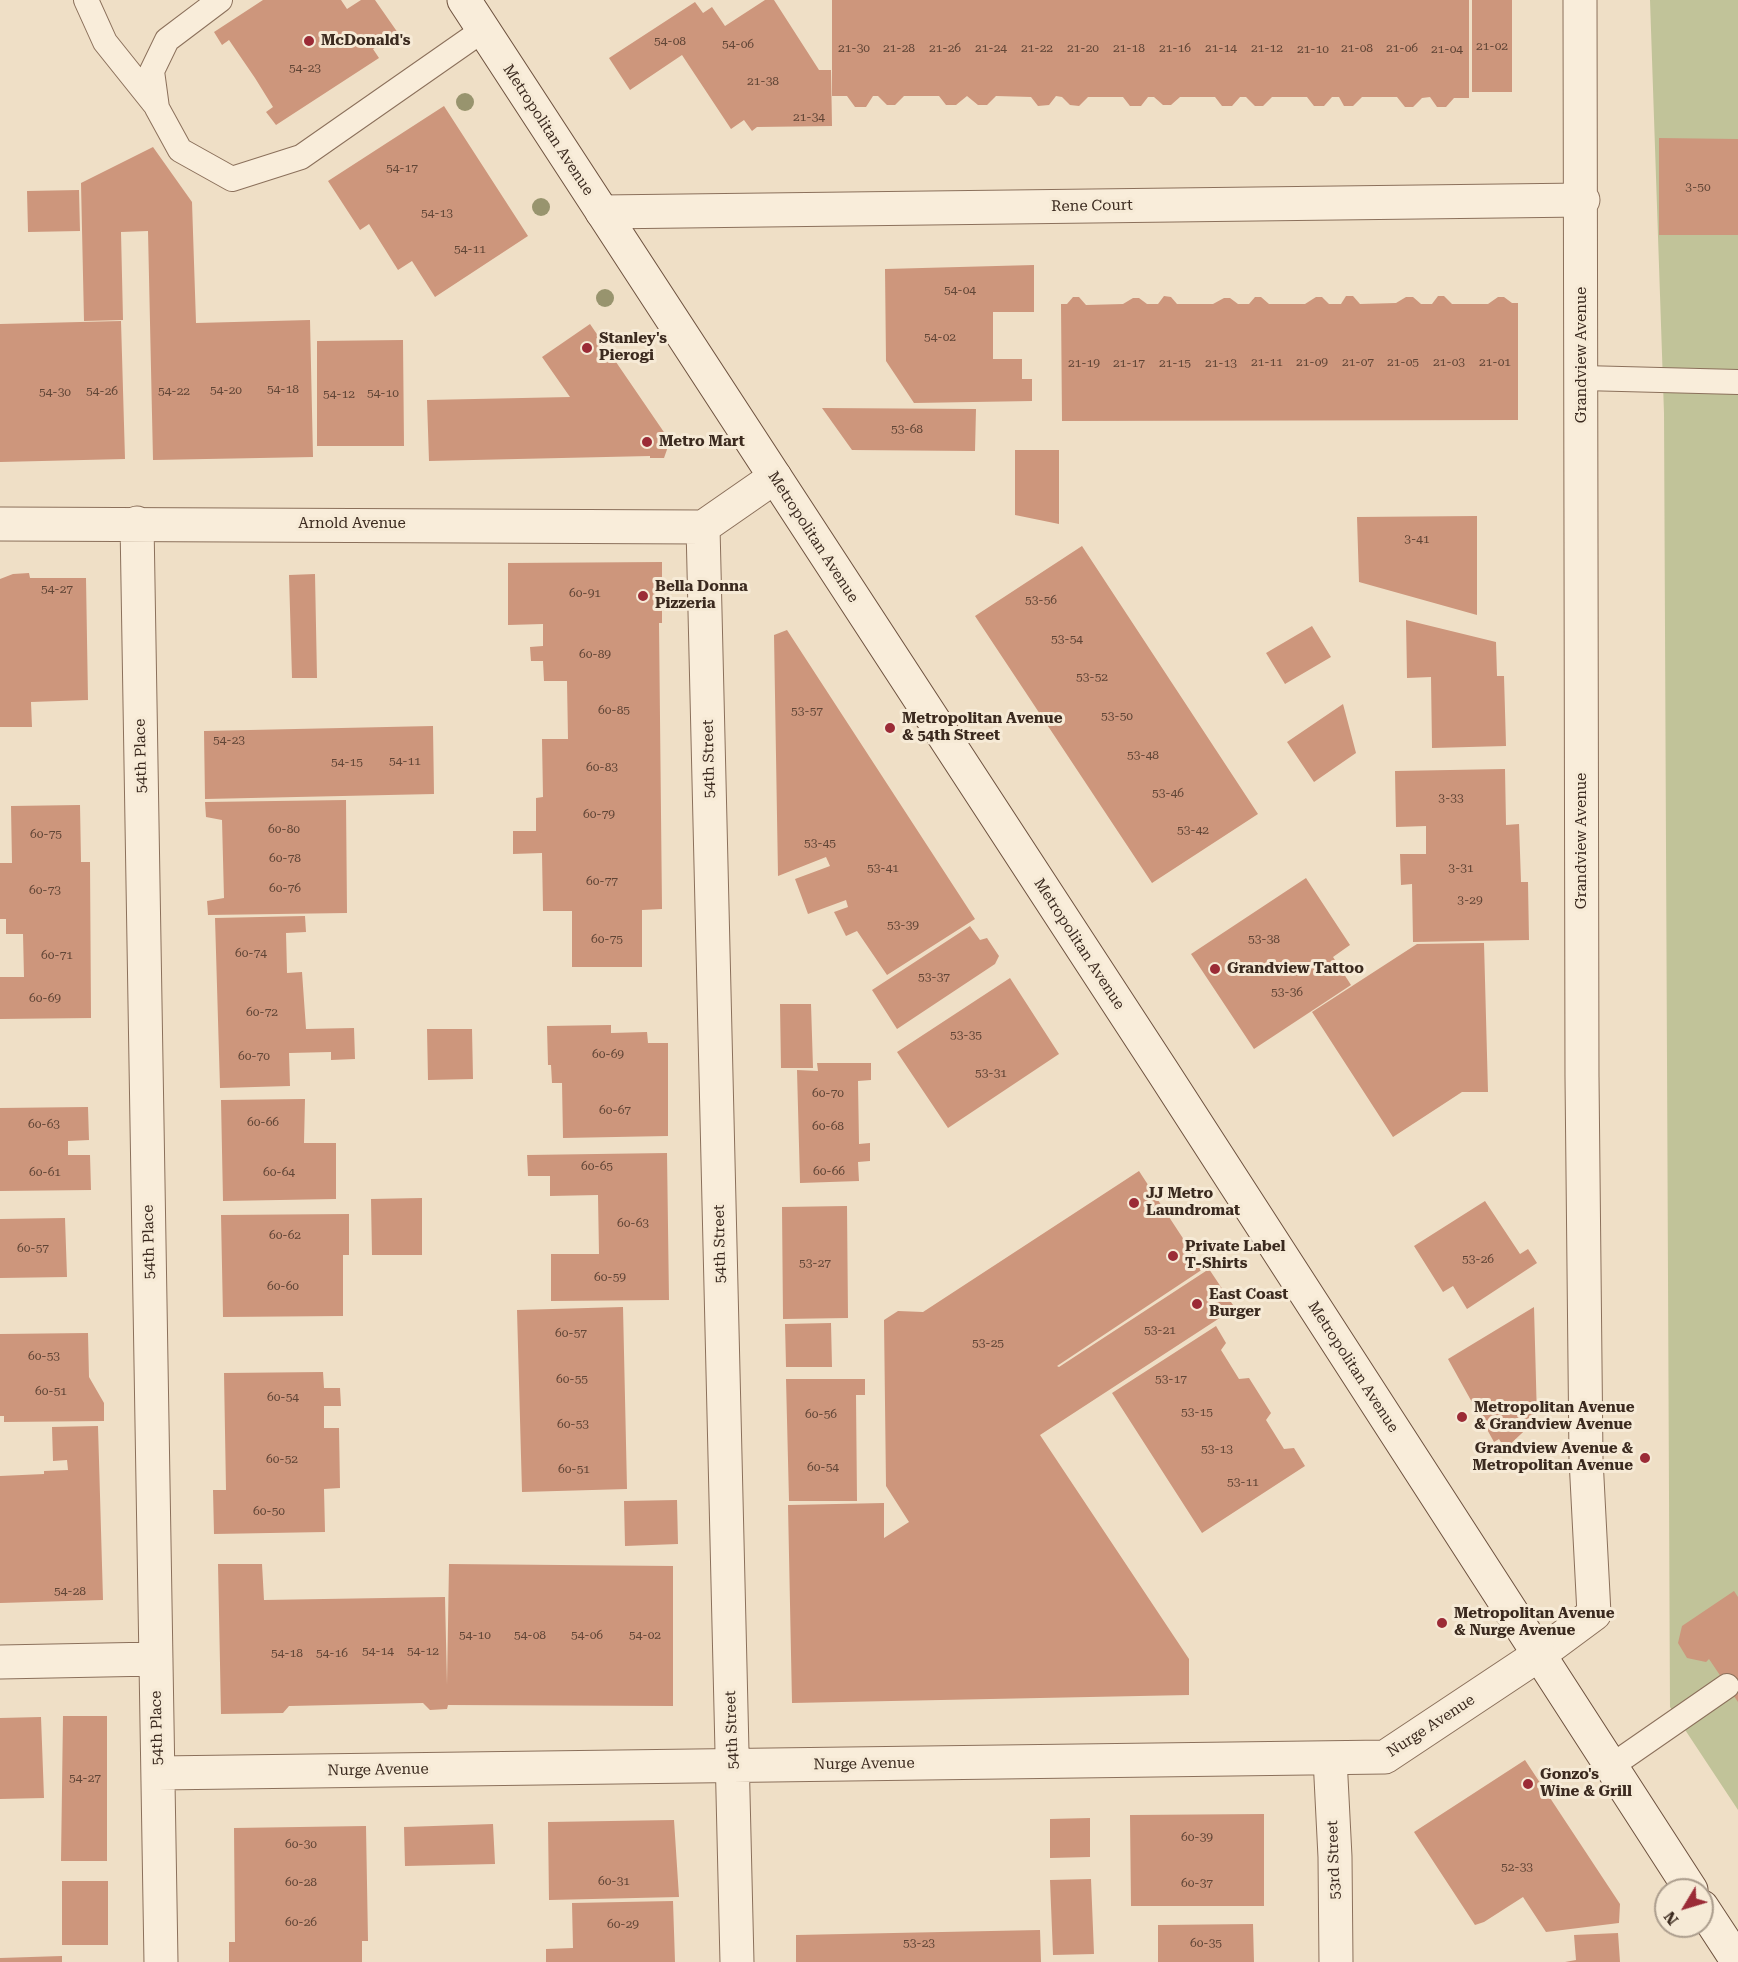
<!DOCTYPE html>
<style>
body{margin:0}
#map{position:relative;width:1738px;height:1962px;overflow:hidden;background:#efdfc6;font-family:"Roboto Serif",serif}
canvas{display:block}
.north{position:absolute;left:1654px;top:1878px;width:60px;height:60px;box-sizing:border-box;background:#f6ead6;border:2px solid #ab9d8d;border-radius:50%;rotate:232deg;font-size:16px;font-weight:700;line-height:24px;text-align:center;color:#3b2a1f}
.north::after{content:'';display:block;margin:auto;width:21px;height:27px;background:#9b2b36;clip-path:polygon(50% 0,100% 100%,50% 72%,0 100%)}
</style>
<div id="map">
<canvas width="1738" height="1962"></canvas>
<div class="north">N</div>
</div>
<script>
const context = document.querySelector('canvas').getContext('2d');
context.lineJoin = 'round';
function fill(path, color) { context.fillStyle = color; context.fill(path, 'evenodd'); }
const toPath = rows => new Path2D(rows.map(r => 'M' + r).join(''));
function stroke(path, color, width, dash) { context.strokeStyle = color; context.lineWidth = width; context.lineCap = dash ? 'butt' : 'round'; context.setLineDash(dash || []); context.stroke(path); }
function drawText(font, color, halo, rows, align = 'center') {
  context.font = font + ' "Roboto Serif",serif'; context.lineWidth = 6; context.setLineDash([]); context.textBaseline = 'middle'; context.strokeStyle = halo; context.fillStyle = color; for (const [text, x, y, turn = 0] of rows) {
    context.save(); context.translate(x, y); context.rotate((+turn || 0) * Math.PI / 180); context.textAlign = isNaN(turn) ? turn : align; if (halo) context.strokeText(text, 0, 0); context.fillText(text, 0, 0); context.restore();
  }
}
fill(toPath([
 [1650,0,1738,0,1738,1810,1670,1707,1664,413]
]), '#c1c399');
fill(toPath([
 [263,0,341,0,347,9,361,0,375,0,398,33,373,49,379,58,276,125,266,112,273,107,255,78,229,40,222,45,214,32],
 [765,0,774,0,819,70,831,70,832,126,757,127,752,131,744,120,731,129,682,55,630,90,609,58,695,2,703,13,712,7,725,26],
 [832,0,1469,0,1469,98,1454,98,1446,107,1437,107,1430,97,1422,98,1413,107,1405,107,1397,97,1362,97,1353,106,1344,106,1339,97,1332,97,1324,106,1314,106,1307,97,1272,97,1263,106,1255,106,1246,97,1240,97,1232,106,1222,106,1215,97,1180,97,1171,105,1163,105,1154,97,1148,97,1141,106,1130,106,1123,97,1088,97,1079,106,1070,105,1062,97,1056,96,1049,105,1038,106,1031,97,996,96,987,105,978,105,967,96,956,105,946,105,939,96,904,96,895,105,887,105,878,96,873,96,866,107,855,107,847,96,832,96],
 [1472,0,1512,0,1512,92,1472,92],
 [444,106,528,236,435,297,412,261,398,270,369,224,360,230,328,181],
 [1659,138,1738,139,1738,235,1659,235],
 [153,147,192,202,196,323,310,320,313,457,153,460,148,231,121,232,123,320,84,321,81,183],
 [79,190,80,231,28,232,27,191],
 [1034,265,1034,312,993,312,993,359,1022,359,1022,379,1032,379,1032,401,914,403,886,361,885,269],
 [1164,296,1171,297,1177,304,1213,304,1224,298,1230,298,1238,304,1249,304,1255,297,1261,297,1269,304,1305,304,1316,297,1322,297,1329,304,1341,304,1346,296,1353,296,1360,304,1396,303,1406,297,1413,297,1421,304,1432,304,1438,296,1444,296,1452,304,1488,304,1498,297,1504,297,1512,303,1518,303,1518,420,1062,421,1061,304,1067,304,1073,297,1079,297,1086,305,1123,304,1133,298,1139,298,1147,304,1158,304],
 [121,321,125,459,0,462,0,324],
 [590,324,670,441,664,458,650,458,650,456,429,461,427,400,570,397,542,357],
 [403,340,404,446,317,446,317,341],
 [822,408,976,409,975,451,852,450],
 [1015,450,1059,450,1059,524,1015,515],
 [1477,516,1477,615,1359,582,1357,517],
 [1082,546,1258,814,1152,883,975,616],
 [662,562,662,623,659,623,662,909,642,910,642,967,572,967,572,911,543,911,542,853,513,854,513,831,536,831,536,798,543,797,542,739,568,739,567,681,544,681,543,661,531,661,530,647,543,646,543,624,508,625,508,563],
 [29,573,30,578,86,578,88,700,31,702,32,727,0,727,0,579,13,574],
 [315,574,317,678,292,678,289,575],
 [1406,620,1496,642,1497,676,1504,676,1506,746,1432,748,1431,677,1407,678],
 [1312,626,1331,657,1285,684,1266,653],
 [787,630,975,919,887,975,857,931,846,936,834,912,848,907,846,900,808,914,795,879,830,866,826,857,778,876,774,635],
 [1343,704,1356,753,1314,782,1287,742],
 [433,726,434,794,205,799,204,731],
 [1505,769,1506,825,1519,824,1521,882,1528,882,1529,940,1413,942,1412,884,1401,885,1400,854,1426,854,1426,826,1396,827,1395,771],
 [346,800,347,913,208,915,207,901,224,898,222,820,206,817,205,802],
 [80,805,81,862,90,862,91,1018,0,1019,0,977,24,977,23,934,6,934,6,919,0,919,0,863,12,863,11,806],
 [1306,878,1350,945,1333,957,1351,985,1254,1049,1191,954],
 [305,916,306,932,286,933,287,973,302,972,306,1029,354,1028,355,1059,331,1060,331,1052,289,1053,290,1086,220,1088,215,918],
 [970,926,980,940,987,938,999,956,995,964,897,1029,872,990],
 [1484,943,1488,1092,1462,1092,1393,1137,1312,1012,1417,944],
 [1010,978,1059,1054,948,1128,897,1052],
 [780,1004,811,1004,813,1068,781,1068],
 [611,1025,611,1033,647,1032,648,1043,668,1043,668,1136,563,1138,562,1083,552,1083,551,1065,548,1065,547,1026],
 [427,1029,472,1029,473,1079,428,1080],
 [817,1063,871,1063,871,1080,858,1081,859,1144,870,1143,870,1161,858,1162,859,1181,800,1183,797,1070,818,1071],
 [305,1099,304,1143,336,1143,336,1199,223,1201,221,1100],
 [88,1107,89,1140,68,1141,68,1155,90,1155,91,1190,0,1191,0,1108],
 [667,1153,669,1300,551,1301,551,1254,599,1254,598,1195,550,1196,550,1176,528,1176,527,1155],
 [1139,1171,1203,1269,1057,1366,1059,1367,1209,1269,1235,1308,1040,1435,1189,1659,1189,1695,792,1703,788,1505,884,1503,884,1538,909,1522,886,1486,884,1320,898,1311,923,1312],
 [422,1198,422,1255,372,1255,371,1199],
 [1485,1201,1520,1254,1528,1249,1537,1263,1467,1309,1453,1286,1443,1292,1414,1246],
 [847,1206,848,1318,783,1319,782,1207],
 [349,1214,349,1255,343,1255,343,1316,223,1317,221,1215],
 [65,1218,67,1277,0,1278,0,1219],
 [623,1307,627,1489,522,1492,517,1310],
 [1534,1307,1537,1419,1505,1449,1499,1439,1494,1442,1448,1359],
 [831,1323,832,1367,786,1367,785,1324],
 [1216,1326,1226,1343,1221,1350,1239,1379,1249,1378,1271,1413,1266,1420,1284,1449,1294,1448,1305,1466,1202,1533,1112,1393],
 [88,1333,89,1377,104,1403,104,1421,4,1422,4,1416,0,1416,0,1334],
 [323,1372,324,1388,340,1388,341,1406,324,1406,324,1428,339,1428,340,1488,324,1489,325,1532,214,1534,213,1490,226,1490,224,1373],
 [786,1379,865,1379,865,1395,856,1395,857,1501,789,1501],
 [98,1426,103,1600,0,1603,0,1476,44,1474,44,1471,68,1470,67,1460,53,1461,52,1427],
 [677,1500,678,1544,625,1546,624,1501],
 [218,1564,262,1564,264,1600,445,1597,447,1685,449,1564,673,1566,673,1706,448,1705,447,1709,430,1710,423,1703,289,1706,283,1713,221,1714],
 [1734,1591,1738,1597,1738,1702,1709,1659,1706,1662,1687,1658,1678,1643,1682,1626],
 [63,1716,107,1716,107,1861,61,1861],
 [41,1717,44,1798,0,1799,0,1718],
 [1525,1760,1620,1904,1619,1923,1546,1932,1523,1897,1484,1922,1475,1925,1414,1832],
 [1264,1814,1264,1906,1131,1906,1130,1815],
 [1090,1818,1090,1857,1050,1858,1050,1819],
 [674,1820,679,1897,549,1900,548,1822],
 [493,1824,495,1864,405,1866,404,1827],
 [366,1826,368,1941,362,1941,362,1962,229,1962,229,1942,235,1942,234,1828],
 [1091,1879,1094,1954,1053,1955,1050,1880],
 [62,1881,108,1881,108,1945,62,1945],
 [673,1901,675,1962,546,1962,546,1949,573,1948,572,1903],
 [1253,1924,1254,1962,1158,1962,1158,1925],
 [1040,1930,1041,1962,796,1962,796,1935],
 [1618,1933,1620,1962,1565,1962,1576,1960,1574,1935],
 [62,1956,62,1962,0,1962,0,1958]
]), '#cd967c');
const service = toPath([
 [86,0,105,42,157,107],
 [220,0,167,40,152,71,157,108,180,150,232,179,301,157,483,30],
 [1583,378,1738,382],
 [1610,1767,1727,1686]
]);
const minor = toPath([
 [602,212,1583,200],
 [137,523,161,1962],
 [0,524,703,527],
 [703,527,737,1962],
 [703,527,775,477],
 [0,1662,156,1659],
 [1330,1758,1335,1857,1336,1962],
 [158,1773,1385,1757,1540,1654,1594,1614,1586,1459,1582,1077,1580,0]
]);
const secondary = toPath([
 [464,0,1163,1072,1691,1890],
 [1702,1907,1738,1962]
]);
stroke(service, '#8b705b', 26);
stroke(minor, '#8b705b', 35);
stroke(secondary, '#6d513e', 35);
stroke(service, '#f9edda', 24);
stroke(minor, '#f9edda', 33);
stroke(secondary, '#f9edda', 33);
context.fillStyle = '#98946e';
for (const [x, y] of [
 [465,102],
 [541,207],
 [605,298]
]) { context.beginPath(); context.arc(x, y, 9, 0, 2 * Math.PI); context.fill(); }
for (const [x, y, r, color] of [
 [309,41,6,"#9b2b36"],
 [587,348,6,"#9b2b36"],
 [647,442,6,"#9b2b36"],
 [643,596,6,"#9b2b36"],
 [890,728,6,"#9b2b36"],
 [1215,969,6,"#9b2b36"],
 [1134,1203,6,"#9b2b36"],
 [1173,1256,6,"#9b2b36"],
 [1197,1304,6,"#9b2b36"],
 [1462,1417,6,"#9b2b36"],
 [1645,1458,6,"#9b2b36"],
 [1442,1623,6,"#9b2b36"],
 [1528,1784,6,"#9b2b36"]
]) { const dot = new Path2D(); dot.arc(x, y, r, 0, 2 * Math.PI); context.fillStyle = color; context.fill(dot); stroke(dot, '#f6ead6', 2); }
drawText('12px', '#604536', null, [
 ["54-08",670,41],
 ["54-06",738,44],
 ["21-02",1492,46],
 ["21-30",854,48],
 ["21-28",899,48],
 ["21-26",945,48],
 ["21-24",991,48],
 ["21-22",1037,48],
 ["21-20",1083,48],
 ["21-18",1129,48],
 ["21-16",1175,48],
 ["21-14",1221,48],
 ["21-12",1267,48],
 ["21-08",1357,48],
 ["21-06",1402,48],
 ["21-10",1313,49],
 ["21-04",1447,49],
 ["54-23",305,68],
 ["21-38",763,81],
 ["21-34",809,117],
 ["54-17",402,168],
 ["3-50",1698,187],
 ["54-13",437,213],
 ["54-11",470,249],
 ["54-04",960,290],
 ["54-02",940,337],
 ["21-11",1267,362],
 ["21-09",1312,362],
 ["21-07",1358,362],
 ["21-05",1403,362],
 ["21-03",1449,362],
 ["21-01",1495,362],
 ["21-19",1084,363],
 ["21-17",1129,363],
 ["21-15",1175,363],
 ["21-13",1221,363],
 ["54-18",283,389],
 ["54-20",226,390],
 ["54-26",102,391],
 ["54-22",174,391],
 ["54-30",55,392],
 ["54-10",383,393],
 ["54-12",339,394],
 ["53-68",907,429],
 ["3-41",1417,539],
 ["54-27",57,589],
 ["60-91",585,593],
 ["53-56",1041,600],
 ["53-54",1067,639],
 ["60-89",595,654],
 ["53-52",1092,677],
 ["60-85",614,710],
 ["53-57",807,711],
 ["53-50",1117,716],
 ["54-23",229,740],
 ["53-48",1143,755],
 ["54-11",405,761],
 ["54-15",347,762],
 ["60-83",602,767],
 ["53-46",1168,793],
 ["3-33",1451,798],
 ["60-79",599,814],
 ["60-80",284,829],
 ["53-42",1193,830],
 ["60-75",46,834],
 ["53-45",820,843],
 ["60-78",285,858],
 ["53-41",883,868],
 ["3-31",1461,868],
 ["60-77",602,881],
 ["60-76",285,888],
 ["60-73",45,890],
 ["3-29",1470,900],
 ["53-39",903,925],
 ["60-75",607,939],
 ["53-38",1264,939],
 ["60-74",251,953],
 ["60-71",57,955],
 ["53-37",934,977],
 ["53-36",1287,992],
 ["60-69",45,998],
 ["60-72",262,1012],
 ["53-35",966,1035],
 ["60-69",608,1054],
 ["60-70",254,1056],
 ["53-31",991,1073],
 ["60-70",828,1093],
 ["60-67",615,1110],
 ["60-66",263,1122],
 ["60-63",44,1124],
 ["60-68",828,1126],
 ["60-65",597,1166],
 ["60-66",829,1171],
 ["60-61",45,1172],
 ["60-64",279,1172],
 ["60-63",633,1223],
 ["60-62",285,1235],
 ["60-57",33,1248],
 ["53-26",1478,1259],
 ["53-27",815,1263],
 ["60-59",610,1277],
 ["60-60",283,1286],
 ["53-21",1160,1330],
 ["60-57",571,1333],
 ["53-25",988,1343],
 ["60-53",44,1356],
 ["60-55",572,1379],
 ["53-17",1171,1379],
 ["60-51",51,1391],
 ["60-54",283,1397],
 ["53-15",1197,1412],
 ["60-56",821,1414],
 ["60-53",573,1424],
 ["53-13",1217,1449],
 ["60-52",282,1459],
 ["60-54",823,1467],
 ["60-51",574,1469],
 ["53-11",1243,1482],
 ["60-50",269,1511],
 ["54-28",70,1591],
 ["54-10",475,1635],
 ["54-08",530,1635],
 ["54-06",587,1635],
 ["54-02",645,1635],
 ["54-14",378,1651],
 ["54-12",423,1651],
 ["54-18",287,1653],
 ["54-16",332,1653],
 ["54-27",85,1778],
 ["60-39",1197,1837],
 ["60-30",301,1844],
 ["52-33",1517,1867],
 ["60-31",614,1881],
 ["60-28",301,1882],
 ["60-37",1197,1883],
 ["60-26",301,1922],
 ["60-29",623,1924],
 ["53-23",919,1943],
 ["60-35",1206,1943]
]);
drawText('bold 15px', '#3b2a1f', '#f6ead6', [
 ["McDonald's",321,41],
 ["Stanley's",599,339],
 ["Pierogi",599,356],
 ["Metro Mart",659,442],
 ["Bella Donna",655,587],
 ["Pizzeria",655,604],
 ["Metropolitan Avenue",902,719],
 ["& 54th Street",902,736],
 ["Grandview Tattoo",1227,969],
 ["JJ Metro",1146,1194],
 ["Laundromat",1146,1211],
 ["Private Label",1185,1247],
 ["T-Shirts",1185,1264],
 ["East Coast",1209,1295],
 ["Burger",1209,1312],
 ["Metropolitan Avenue",1474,1408],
 ["& Grandview Avenue",1474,1425],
 ["Grandview Avenue &",1633,1449,"right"],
 ["Metropolitan Avenue",1633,1466,"right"],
 ["Metropolitan Avenue",1454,1614],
 ["& Nurge Avenue",1454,1631],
 ["Gonzo's",1540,1775],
 ["Wine & Grill",1540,1792]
], 'left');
drawText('15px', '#3b2a1f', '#f6ead6', [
 ["Metropolitan Avenue",548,130,57],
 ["Rene Court",1092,206,-1],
 ["Grandview Avenue",1582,355,-90],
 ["Arnold Avenue",352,524],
 ["Metropolitan Avenue",813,537,57],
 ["54th Place",141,756,-91],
 ["54th Street",709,759,-91],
 ["Grandview Avenue",1582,841,-90],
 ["Metropolitan Avenue",1079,944,57],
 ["54th Place",149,1242,-91],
 ["54th Street",720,1244,-91],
 ["Metropolitan Avenue",1353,1367,57],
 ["Nurge Avenue",1431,1726,-33],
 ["54th Place",157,1728,-91],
 ["54th Street",732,1730,-92],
 ["Nurge Avenue",864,1764,-1],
 ["Nurge Avenue",378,1770,-1],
 ["53rd Street",1334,1860,-92]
]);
</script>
